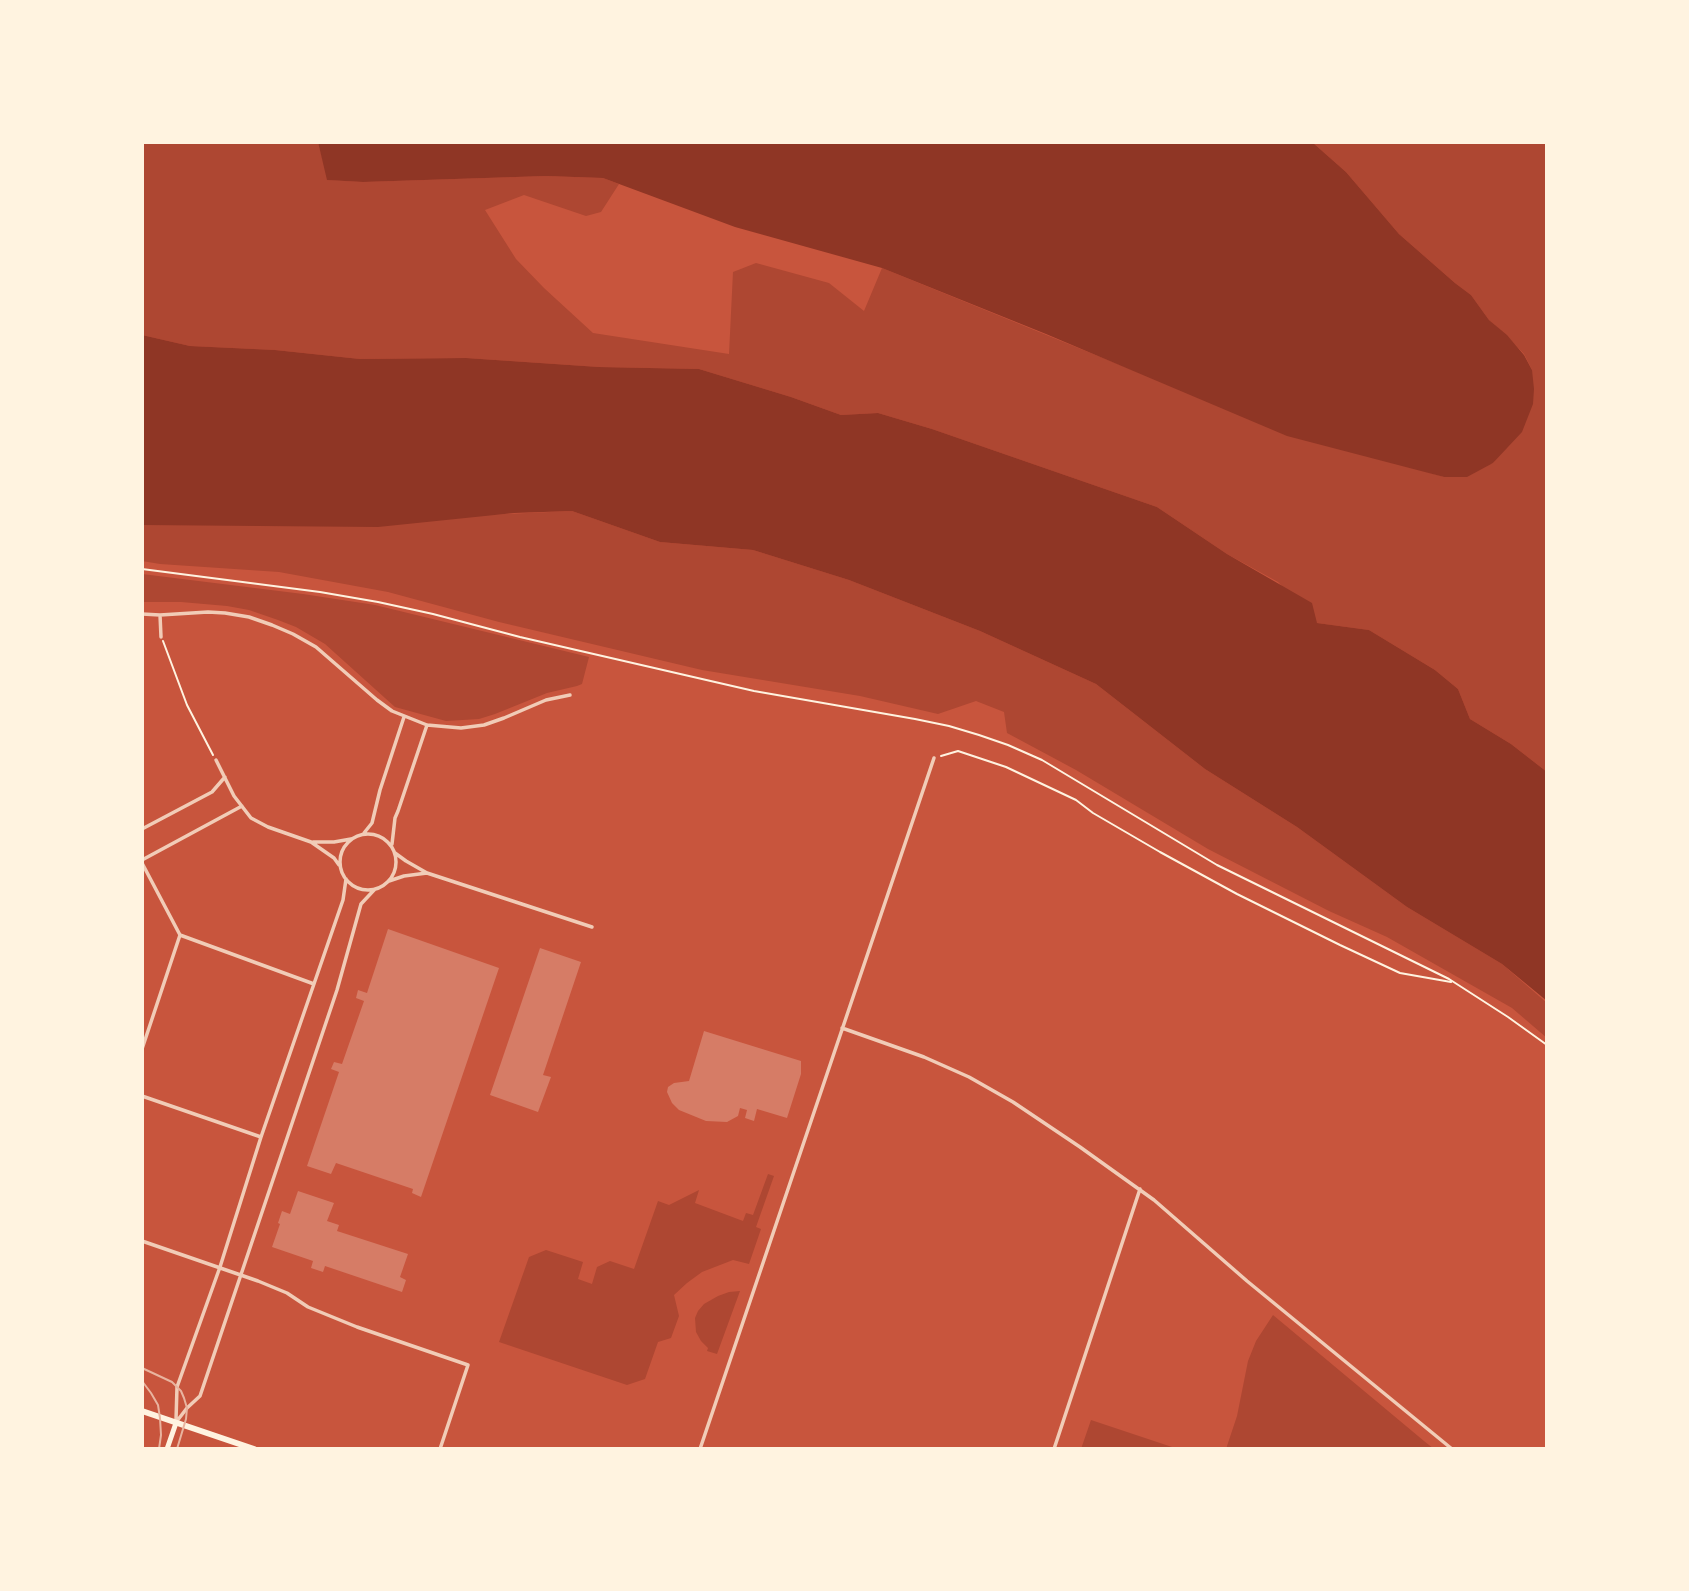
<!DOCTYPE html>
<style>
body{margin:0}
#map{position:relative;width:1689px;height:1591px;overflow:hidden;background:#c8553d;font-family:Karla,sans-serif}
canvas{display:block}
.frame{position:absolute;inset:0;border:144px solid #fff3e0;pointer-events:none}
</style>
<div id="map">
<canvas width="1689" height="1591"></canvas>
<div class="frame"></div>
</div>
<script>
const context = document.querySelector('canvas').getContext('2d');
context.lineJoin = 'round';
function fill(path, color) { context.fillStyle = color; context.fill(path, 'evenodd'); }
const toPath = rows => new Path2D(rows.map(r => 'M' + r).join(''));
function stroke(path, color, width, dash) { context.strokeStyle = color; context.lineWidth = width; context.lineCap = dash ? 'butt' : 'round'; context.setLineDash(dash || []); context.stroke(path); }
fill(toPath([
 [142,142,318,142,328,180,363,182,546,176,603,178,619,184,601,212,586,216,524,195,485,210,516,259,544,288,593,333,729,354,733,272,756,263,829,283,864,311,882,268,1184,391,1413,468,1444,477,1493,463,1501,452,1532,370,1524,354,1507,336,1489,320,1471,295,1455,283,1399,234,1346,172,1312,142,1547,142,1547,772,1511,744,1470,719,1458,689,1435,670,1369,630,1317,623,1278,582,1227,554,1157,507,932,429,878,413,841,415,791,397,699,369,599,367,466,358,360,359,275,350,190,346,142,335],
 [572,511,660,542,753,550,849,580,980,631,1096,684,1205,769,1297,827,1407,907,1502,964,1547,1003,1547,1038,1512,1008,1387,937,1329,911,1208,849,1076,770,1007,733,1004,712,976,701,938,714,860,696,702,670,499,622,388,592,279,572,160,564,142,561,142,525,258,525],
 [142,574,303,594,375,605,589,657,582,684,577,686,547,693,495,714,479,719,446,721,395,707,325,644,296,627,278,620,249,610,227,606,181,602,142,602],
 [768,1174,774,1176,756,1227,761,1229,749,1264,733,1260,702,1272,687,1283,674,1295,679,1316,671,1338,658,1342,645,1379,627,1385,499,1342,529,1257,546,1250,583,1262,578,1279,592,1284,597,1267,610,1261,634,1269,658,1201,669,1205,699,1190,695,1203,743,1221,746,1213,753,1215],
 [740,1291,717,1354,707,1351,708,1348,701,1341,696,1332,695,1318,698,1311,704,1304,718,1296,729,1292],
 [1273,1315,1424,1441,1434,1449,1226,1449,1237,1416,1248,1361,1256,1341],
 [1091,1420,1178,1449,1081,1449]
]), '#ae4732');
fill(toPath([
 [318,142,1312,142,1346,172,1399,234,1455,283,1471,295,1489,320,1507,335,1524,355,1532,370,1534,389,1533,404,1522,432,1493,463,1467,477,1444,477,1287,436,1046,334,882,268,735,227,603,178,546,176,363,182,327,180],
 [142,335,190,346,275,350,360,359,466,358,599,367,699,369,791,397,841,415,878,413,932,429,1157,507,1227,554,1312,603,1317,623,1369,630,1435,670,1458,689,1470,719,1511,744,1547,772,1547,1001,1502,964,1407,907,1297,827,1205,769,1096,684,980,631,849,580,753,550,660,542,572,511,514,513,378,527,142,525]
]), '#8f3625');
fill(toPath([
 [388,929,499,968,421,1197,412,1193,413,1189,336,1163,331,1174,307,1166,339,1072,331,1069,334,1062,342,1064,364,1001,356,998,358,990,367,993],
 [540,948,581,962,543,1075,551,1077,538,1112,490,1095],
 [704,1031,801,1061,801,1074,787,1118,757,1109,754,1121,745,1118,747,1110,740,1108,738,1116,727,1122,706,1121,679,1110,672,1103,667,1092,668,1087,674,1083,689,1081],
 [298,1191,334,1203,327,1221,339,1225,337,1231,408,1254,400,1277,406,1280,402,1292,325,1266,323,1272,311,1268,313,1261,272,1247,280,1224,278,1223,282,1211,290,1214]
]), '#d67c66');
stroke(toPath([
 [142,569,320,592,378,602,433,614,520,637,754,691,915,719,949,726,979,735,1008,745,1042,760,1217,865,1449,979,1508,1017,1547,1045],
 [163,641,187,705,213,755],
 [941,756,958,751,1006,767,1076,800,1093,813,1160,852,1237,894,1340,945,1400,973,1451,982]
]), '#fff3e0', 2);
stroke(toPath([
 [142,614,160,615,208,612,225,613,249,617,272,625,293,634,316,647,377,700,392,711,427,725,461,728,484,725,504,718,546,700,570,695],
 [160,615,161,637],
 [216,760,234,796,251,818,268,827,311,842,334,858,339,865],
 [142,829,212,792,225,777],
 [364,833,372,823,380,790,404,717],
 '340 862a28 28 0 1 1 56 0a28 28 0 1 1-56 0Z',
 [313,842,334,842,351,839],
 [392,844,395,818,398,811,427,725],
 [395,853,406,861,427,873,592,927],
 [142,860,242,806],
 [142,863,180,935,314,984],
 [389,881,404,876,427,873],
 [842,1028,924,1057,969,1077,1013,1102,1080,1147,1154,1200,1247,1281,1452,1449],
 [142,1049,180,935],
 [142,1096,261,1137],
 [142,1241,258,1281,287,1293,308,1307,357,1327,468,1365,440,1449],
 [176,1420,177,1387,220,1267,261,1137,343,900,346,879],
 [177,1421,187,1408,200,1396,337,990,361,904,375,889],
 [700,1449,934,758],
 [1054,1449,1140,1189]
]), '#f1ccb7', 3.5);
stroke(toPath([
 [167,1449,176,1423]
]), '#fff3e0', 5);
stroke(toPath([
 [142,1411,254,1449]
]), '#fff3e0', 6);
stroke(toPath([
 [142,1368,172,1382,181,1391,184,1398,187,1408,186,1419,177,1449],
 [142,1381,151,1393,158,1405,160,1418,161,1435,159,1449]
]), '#e9b49f', 2);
</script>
